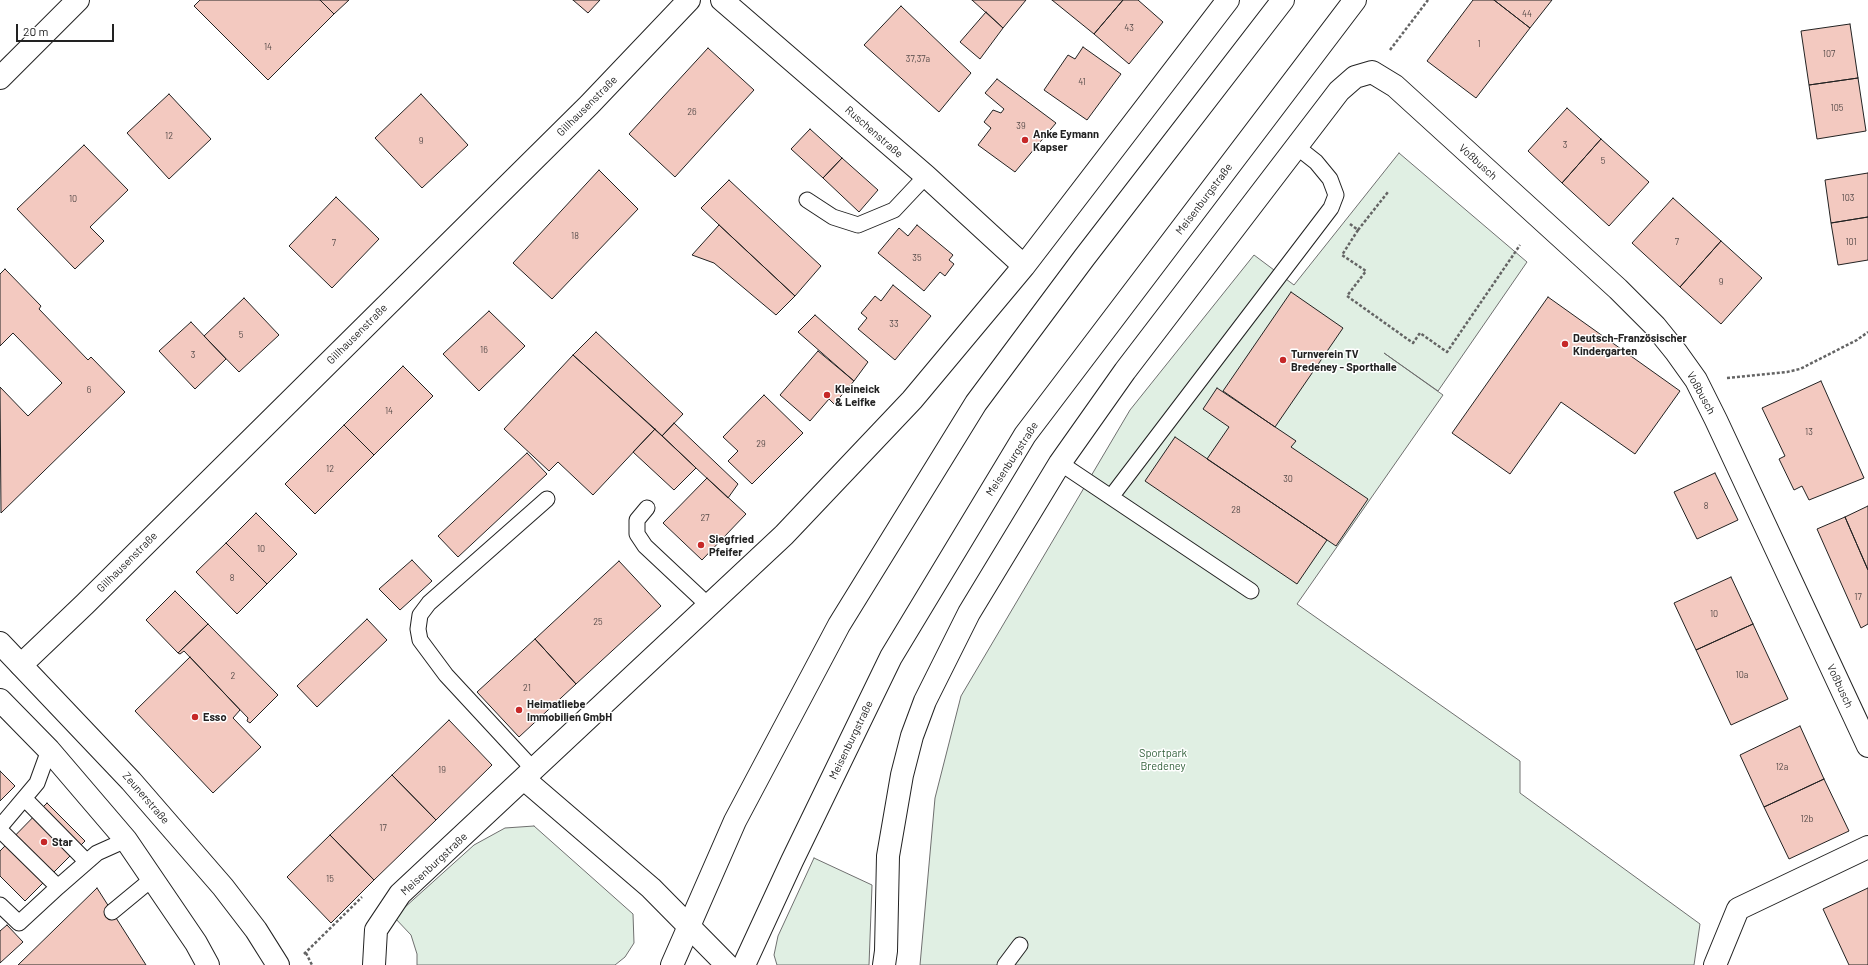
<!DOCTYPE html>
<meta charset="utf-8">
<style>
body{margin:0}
#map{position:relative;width:1868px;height:965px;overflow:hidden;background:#fff;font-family:Barlow,sans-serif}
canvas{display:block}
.scale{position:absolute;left:16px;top:24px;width:98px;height:18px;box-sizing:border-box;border:2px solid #222;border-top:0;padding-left:5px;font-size:12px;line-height:14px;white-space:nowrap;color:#222;-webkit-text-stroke:3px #fff;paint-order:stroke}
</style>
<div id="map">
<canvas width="1868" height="965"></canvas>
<div class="scale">20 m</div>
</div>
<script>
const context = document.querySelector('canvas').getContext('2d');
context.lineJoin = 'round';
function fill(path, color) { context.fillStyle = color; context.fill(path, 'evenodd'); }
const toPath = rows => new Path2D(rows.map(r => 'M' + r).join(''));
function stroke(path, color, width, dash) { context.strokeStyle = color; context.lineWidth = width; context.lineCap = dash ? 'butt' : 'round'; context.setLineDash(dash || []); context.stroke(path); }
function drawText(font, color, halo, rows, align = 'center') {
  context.font = font + ' Barlow,sans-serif'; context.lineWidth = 3; context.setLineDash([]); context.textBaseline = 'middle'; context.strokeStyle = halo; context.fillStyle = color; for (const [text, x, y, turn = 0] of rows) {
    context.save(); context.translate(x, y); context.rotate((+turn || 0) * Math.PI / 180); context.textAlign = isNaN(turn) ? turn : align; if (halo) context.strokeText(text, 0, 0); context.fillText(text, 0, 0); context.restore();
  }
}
const green = toPath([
 [1399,153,1527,262,1438,391,1384,353,1443,395,1297,604,1520,761,1520,793,1700,924,1694,965,920,965,935,798,961,696,1130,410,1254,255,1294,285,1399,153],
 [534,826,633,914,634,943,625,957,615,965,417,965,417,954,411,935,394,917,474,845,505,828,534,826],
 [814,858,872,885,869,965,777,965,774,955,778,936,814,858]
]);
fill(green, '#e0efe3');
stroke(green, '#6f6f6f', 1);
const building = toPath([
 [200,0,320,0,334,14,268,80,194,6,200,0],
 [320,0,349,0,334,14,320,0],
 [573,0,600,0,588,13,573,0],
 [972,0,1026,0,1003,28,972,0],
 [1052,0,1123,0,1094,34,1052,0],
 [1123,0,1138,0,1163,22,1129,64,1094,34,1123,0],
 [1473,0,1494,0,1530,28,1476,98,1427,61,1473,0],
 [1494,0,1552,0,1530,28,1494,0],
 [901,6,971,73,939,112,864,45,901,6],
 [986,12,1003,28,980,59,960,42,986,12],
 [1850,24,1858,78,1809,85,1801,31,1850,24],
 [1083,47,1121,74,1087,120,1044,90,1068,55,1075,59,1083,47],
 [708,48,754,90,675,177,629,134,708,48],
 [1858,78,1866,131,1817,139,1809,85,1858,78],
 [997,79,1056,123,1015,172,978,145,991,128,984,122,993,110,1001,113,1004,109,985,93,997,79],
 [169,94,211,139,169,179,127,133,169,94],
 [421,94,468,145,422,188,375,138,421,94],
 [1567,108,1601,139,1562,183,1528,151,1567,108],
 [810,129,842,158,823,178,791,149,810,129],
 [1601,139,1649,182,1609,226,1562,183,1601,139],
 [84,145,128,190,90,227,104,241,75,269,17,209,84,145],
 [842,158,878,190,859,212,823,178,842,158],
 [599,170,638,209,552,299,513,263,599,170],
 [1868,173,1868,217,1831,223,1825,180,1868,173],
 [729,180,821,266,795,296,701,208,729,180],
 [336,197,379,239,332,288,289,246,336,197],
 [1673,198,1721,241,1680,287,1632,243,1673,198],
 [1868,217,1868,260,1838,265,1831,223,1868,217],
 [719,225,795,296,776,315,714,263,692,255,719,225],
 [917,225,953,255,949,260,954,264,945,276,940,272,924,291,878,253,899,228,908,236,917,225],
 [1721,241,1762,278,1721,324,1680,287,1721,241],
 [5,269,41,306,39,309,88,360,91,357,125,392,1,513,0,387,28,416,62,383,13,333,0,346,0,274,5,269],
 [893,285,931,316,895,360,858,329,867,318,861,313,875,296,881,301,893,285],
 [1291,292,1343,328,1275,427,1223,391,1291,292],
 [1548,297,1680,391,1635,454,1561,402,1510,474,1452,433,1548,297],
 [244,298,279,335,239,372,204,336,244,298],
 [489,311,525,346,479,391,443,354,489,311],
 [815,315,868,362,854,381,798,332,815,315],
 [191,322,226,359,195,389,159,351,191,322],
 [596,332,683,414,662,436,573,355,596,332],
 [818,351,854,381,834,404,829,399,810,421,780,395,818,351],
 [573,355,655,429,593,495,558,462,549,471,504,429,573,355],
 [403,366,433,396,374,455,344,425,403,366],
 [1821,381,1864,478,1809,500,1802,486,1794,490,1779,459,1785,456,1762,408,1821,381],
 [1217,388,1296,441,1291,447,1368,499,1336,546,1207,459,1229,427,1203,409,1217,388],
 [764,395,803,433,752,484,728,461,738,451,723,437,764,395],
 [674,423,738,484,728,498,662,436,674,423],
 [344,425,374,455,315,514,285,484,344,425],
 [655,429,696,468,674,490,633,452,655,429],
 [1175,437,1327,540,1297,584,1145,481,1175,437],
 [527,453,547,474,458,557,438,536,527,453],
 [1715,473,1738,520,1697,539,1674,492,1715,473],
 [707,478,746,514,702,560,663,523,707,478],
 [1868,506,1868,570,1845,517,1868,506],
 [256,513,297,554,267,584,226,543,256,513],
 [1845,517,1868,570,1868,624,1861,628,1817,529,1845,517],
 [226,543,267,584,237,614,196,572,226,543],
 [412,560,432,581,400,610,379,589,412,560],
 [619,561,661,606,576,684,535,639,619,561],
 [1731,577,1753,624,1696,650,1674,603,1731,577],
 [175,591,208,624,178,653,146,620,175,591],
 [367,619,387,640,317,707,297,686,367,619],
 [208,624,278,695,250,723,247,721,248,718,184,651,180,654,178,653,208,624],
 [1753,624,1788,699,1731,725,1696,650,1753,624],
 [535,639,576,684,519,737,477,692,535,639],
 [190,657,240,710,233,718,261,747,213,793,135,711,190,657],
 [449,720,492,765,436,820,392,775,449,720],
 [1800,726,1824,779,1764,807,1740,755,1800,726],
 [0,771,15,786,0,801,0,771],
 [392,775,436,820,374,880,330,835,392,775],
 [1824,779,1849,831,1789,859,1764,807,1824,779],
 [47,803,85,841,25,901,0,876,0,851,47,803],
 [330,835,374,880,331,923,287,877,330,835],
 [97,888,146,965,18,965,97,888],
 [1868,888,1868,965,1849,965,1823,909,1868,888],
 [7,925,23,942,0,963,0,931,7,925]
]);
fill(building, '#f3c9c0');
stroke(building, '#222', 1);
const service = toPath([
 [807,200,833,217,858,225,894,210,926,176],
 [1060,463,1251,591],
 [1111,497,1331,208,1336,195,1330,179,1316,162,1297,147],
 [647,508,637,520,637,534,645,546,709,606],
 [534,770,446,675,420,640,418,629,420,615,429,603,547,499],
 [25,799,86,861],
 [0,827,37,783,49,750],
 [0,830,58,887,97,853,126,840],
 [0,905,19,923,58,887],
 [112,912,152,879],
 [1005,965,1020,945]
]);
const minor = toPath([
 [722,0,926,176,1024,266],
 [0,78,78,0],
 [21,665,85,604,589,105,689,0],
 [524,779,651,888,727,965],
 [374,965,376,930,400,894,784,535,912,400,1024,266,1228,0],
 [884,965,886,951,888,856,902,775,912,736,925,701,969,613,1060,463,1125,371,1339,91,1355,77,1372,72,1395,86,1618,289,1655,326,1676,352,1696,380,1716,420,1868,746],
 [1715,965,1738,909,1868,847]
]);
const secondary = toPath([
 [672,965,735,821,839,625,976,403,1084,258,1283,0],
 [744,965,792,861,891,657,1025,435,1355,0]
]);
const primary = toPath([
 [0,643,131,781,223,887,256,930,278,965],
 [0,700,49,750,126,840,196,943,208,965]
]);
stroke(service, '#222', 17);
stroke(minor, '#222', 24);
stroke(secondary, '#222', 24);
stroke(primary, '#222', 24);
stroke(toPath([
 [1390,50,1428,0],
 [1350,224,1358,230,1342,255,1366,271,1347,296,1413,343,1420,333,1447,352,1520,245],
 [1358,230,1388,192],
 [1727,378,1787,372,1800,369,1857,340,1868,332],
 [306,953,312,965],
 [304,954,362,897]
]), '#646464', 2.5, [3, 2]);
stroke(service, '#fff', 15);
stroke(minor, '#fff', 22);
stroke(secondary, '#fff', 22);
stroke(primary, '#fff', 22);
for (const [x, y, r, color] of [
 [1025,140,4,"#c62828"],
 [1565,344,4,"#c62828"],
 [1283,360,4,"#c62828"],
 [827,395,4,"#c62828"],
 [701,545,4,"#c62828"],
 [519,710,4,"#c62828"],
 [195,717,4,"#c62828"],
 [44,842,4,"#c62828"]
]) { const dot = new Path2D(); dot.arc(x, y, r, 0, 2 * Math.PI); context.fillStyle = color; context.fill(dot); stroke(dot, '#fff', 1.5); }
drawText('9px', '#564c4a', null, [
 ["44",1527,14],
 ["43",1129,28],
 ["1",1479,44],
 ["14",268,47],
 ["107",1829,54],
 ["37,37a",918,59],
 ["41",1082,82],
 ["105",1837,108],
 ["26",692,112],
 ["39",1021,126],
 ["12",169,136],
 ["9",421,141],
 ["3",1565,145],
 ["5",1603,161],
 ["103",1848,198],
 ["10",73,199],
 ["18",575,236],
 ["7",1677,242],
 ["101",1851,242],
 ["7",334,243],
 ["35",917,258],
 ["9",1721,282],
 ["33",894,324],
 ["5",241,335],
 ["16",484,350],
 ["3",193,355],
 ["6",89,390],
 ["14",389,411],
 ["13",1809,432],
 ["29",761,444],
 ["12",330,469],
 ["30",1288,479],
 ["8",1706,506],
 ["28",1236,510],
 ["27",705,518],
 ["10",261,549],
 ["8",232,578],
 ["17",1858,597],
 ["10",1714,614],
 ["25",598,622],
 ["10a",1742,675],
 ["2",233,676],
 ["21",527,688],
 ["12a",1782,767],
 ["19",442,770],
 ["12b",1807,819],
 ["17",383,828],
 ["15",330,879]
]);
drawText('11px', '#222', '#fff', [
 ["Gillhausenstraße",587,106,-45],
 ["Ruschenstraße",874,132,41],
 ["Voßbusch",1478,162,42],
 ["Meisenburgstraße",1204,199,-53],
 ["Gillhausenstraße",357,334,-45],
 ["Voßbusch",1701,393,61],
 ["Meisenburgstraße",1012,459,-57],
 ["Gillhausenstraße",127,562,-45],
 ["Voßbusch",1840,686,65],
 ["Meisenburgstraße",851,740,-64],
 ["Zeunerstraße",146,798,49],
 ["Meisenburgstraße",434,864,-43]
]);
drawText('bold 11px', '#222', '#fff', [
 ["Anke Eymann",1033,134],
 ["Kapser",1033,147],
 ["Deutsch-Französischer",1573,338],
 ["Kindergarten",1573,351],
 ["Turnverein TV",1291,354],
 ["Bredeney - Sporthalle",1291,367],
 ["Kleineick",835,389],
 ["& Leifke",835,402],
 ["Siegfried",709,539],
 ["Pfeifer",709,552],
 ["Heimatliebe",527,704],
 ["Immobilien GmbH",527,717],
 ["Esso",203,717],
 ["Star",52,842]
], 'left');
drawText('11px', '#2f5e38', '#fff', [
 ["Sportpark",1163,753],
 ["Bredeney",1163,766]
]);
</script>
